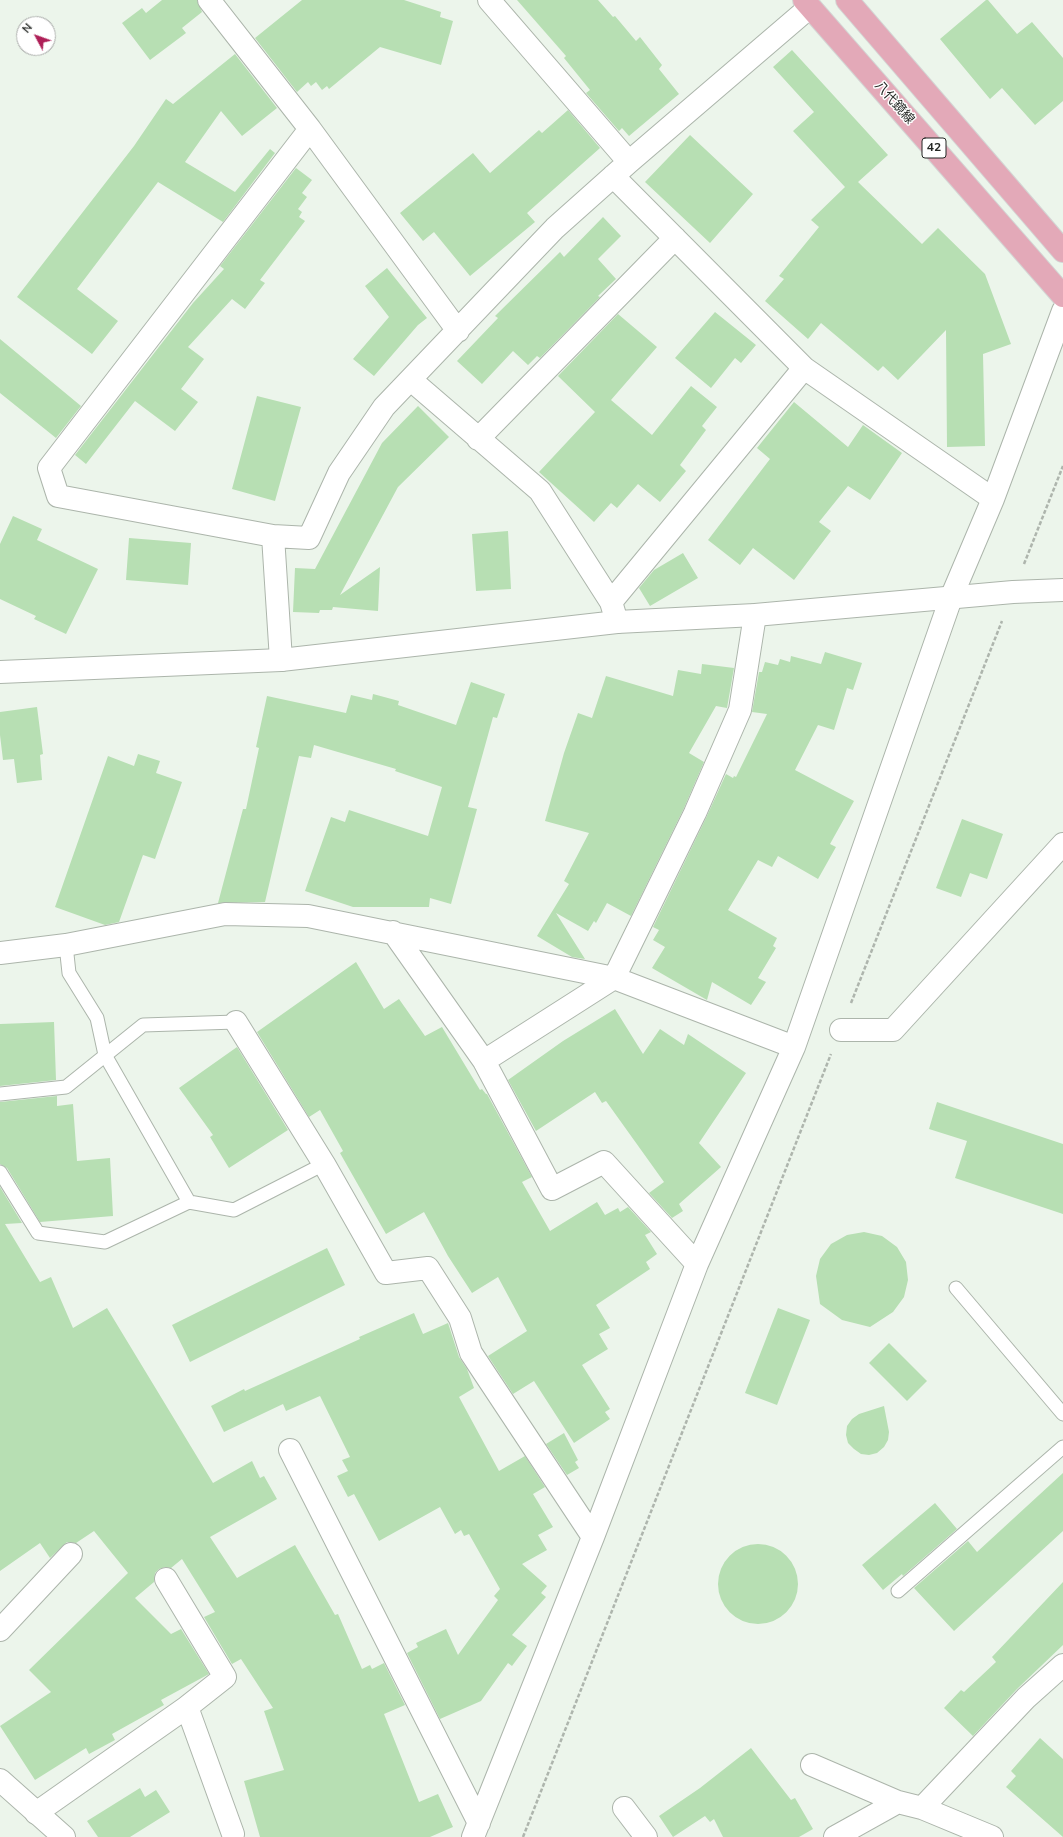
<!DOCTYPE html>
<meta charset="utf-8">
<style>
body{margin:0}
#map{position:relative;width:1063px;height:1837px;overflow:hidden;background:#ecf5eb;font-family:"Nunito Sans",sans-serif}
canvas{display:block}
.north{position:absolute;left:16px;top:16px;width:40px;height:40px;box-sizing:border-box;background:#fff;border:1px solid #a7a9a7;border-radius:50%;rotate:311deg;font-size:11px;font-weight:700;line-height:16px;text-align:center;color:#242724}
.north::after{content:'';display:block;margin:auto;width:14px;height:18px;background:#ae1f57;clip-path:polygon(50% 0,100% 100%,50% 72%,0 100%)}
</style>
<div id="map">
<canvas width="1063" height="1837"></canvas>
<div class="north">N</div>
</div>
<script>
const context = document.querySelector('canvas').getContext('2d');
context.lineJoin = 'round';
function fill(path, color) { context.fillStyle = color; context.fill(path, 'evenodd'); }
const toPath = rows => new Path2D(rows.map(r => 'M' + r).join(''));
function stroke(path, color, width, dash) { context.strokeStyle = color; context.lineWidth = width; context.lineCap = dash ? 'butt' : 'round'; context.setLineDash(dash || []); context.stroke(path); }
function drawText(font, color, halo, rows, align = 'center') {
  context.font = font + ' "Nunito Sans","Noto Sans JP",sans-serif'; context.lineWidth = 3; context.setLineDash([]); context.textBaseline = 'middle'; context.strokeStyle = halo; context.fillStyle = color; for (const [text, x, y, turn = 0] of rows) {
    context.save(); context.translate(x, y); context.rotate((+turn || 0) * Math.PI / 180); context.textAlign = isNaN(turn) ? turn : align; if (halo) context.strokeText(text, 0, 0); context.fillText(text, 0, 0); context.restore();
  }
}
fill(toPath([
 [162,0,197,0,202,12,182,28,186,33,150,60,122,23,142,8,146,13],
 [302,0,404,0,441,12,440,17,453,21,441,65,380,47,329,89,327,86,322,90,316,82,311,86,308,82,297,92,255,38],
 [517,0,598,0,613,17,615,16,636,41,640,37,662,65,659,69,679,94,629,136,622,128,619,131,586,93,590,90,564,58,566,56],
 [986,0,988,0,1017,34,1032,22,1063,58,1063,101,1035,125,1002,88,990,99,940,39],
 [792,50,888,155,858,182,922,244,938,228,985,274,1011,344,983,354,985,446,947,447,946,330,898,380,883,366,878,371,821,323,808,339,765,301,784,279,779,276,819,227,811,220,845,187,793,131,814,112,773,67],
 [235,54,277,108,242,136,221,111,185,162,235,192,270,149,275,153,223,222,158,182,77,289,118,321,92,354,17,297,134,146,166,99,173,104],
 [568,110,600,148,527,213,535,222,470,276,434,232,423,241,400,213,473,153,490,173,539,130,542,133],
 [690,135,753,194,710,243,645,182],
 [296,168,312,180,302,193,307,197,298,209,302,212,299,217,305,221,260,280,265,283,245,309,232,299,188,347,204,359,181,389,198,402,175,431,135,401,86,464,75,455,193,303,224,269,220,266],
 [603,217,621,236,598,259,616,279,598,296,600,297,540,358,537,356,528,365,513,351,482,384,457,361,498,318,495,316,560,252,564,257],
 [387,268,427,318,418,325,374,376,353,359,389,317,365,286],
 [715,312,756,345,741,363,735,358,711,388,675,358],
 [618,314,657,347,611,400,652,435,691,386,717,407,702,426,706,430,680,465,686,471,660,502,638,484,617,508,611,503,594,522,539,472,595,412,558,376],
 [0,339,81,406,56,438,0,393],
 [257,396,301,407,275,501,232,489],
 [794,402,848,447,863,425,902,453,870,500,848,486,819,522,831,531,794,580,753,548,740,565,708,540,770,459,757,448],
 [418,406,449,437,398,487,340,595,380,567,378,611,333,607,332,610,320,610,319,613,293,612,295,568,315,569,382,443],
 [13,516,42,529,37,540,98,569,66,634,34,619,36,616,0,599,0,544],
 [508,531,511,589,476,591,472,534],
 [129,538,191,543,188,585,126,580],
 [683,553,698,578,650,606,639,588,654,570],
 [825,652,862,663,853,690,847,688,834,730,818,725,795,770,854,801,830,844,836,847,818,879,778,856,772,867,758,860,728,910,777,938,773,946,776,948,758,978,766,982,751,1005,712,982,707,1000,652,968,665,947,653,940,659,930,653,927,706,818,726,774,733,778,734,776,736,777,767,714,752,712,759,672,762,672,765,662,778,665,780,659,790,662,791,656,821,664],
 [702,664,734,668,727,708,716,706,689,753,704,762,684,808,631,916,607,903,596,923,594,921,588,931,556,913,585,959,572,957,537,936,569,884,564,881,589,833,545,821,564,753,578,713,592,718,606,676,673,696,678,670,701,674],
 [471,682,505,694,497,718,493,717,468,807,477,809,451,904,430,898,429,907,353,907,305,891,331,817,345,822,349,810,428,836,442,787,395,771,396,769,314,745,311,758,299,756,265,902,218,903,243,809,246,809,259,748,256,747,267,696,346,713,351,695,372,700,373,694,399,701,398,705,456,725],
 [37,707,43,754,40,755,42,780,17,783,14,759,3,760,0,735,0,712],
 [138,754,160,761,156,773,182,782,155,859,143,855,119,922,105,925,55,907,108,756,134,766],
 [962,819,1003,834,987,879,970,873,961,897,936,888],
 [356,962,384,1009,399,999,425,1036,442,1027,480,1090,482,1089,486,1094,487,1094,532,1177,522,1182,550,1231,597,1202,605,1215,618,1208,620,1212,628,1207,651,1232,645,1235,657,1254,646,1262,650,1269,596,1305,610,1328,599,1334,608,1349,582,1365,610,1409,605,1412,610,1419,574,1443,534,1381,513,1394,488,1356,527,1331,498,1277,472,1293,448,1256,424,1212,386,1234,340,1153,343,1151,320,1110,309,1117,257,1032],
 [615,1009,643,1054,660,1029,684,1045,688,1034,746,1073,699,1143,721,1167,679,1204,683,1211,672,1218,649,1193,664,1182,606,1101,602,1103,595,1092,536,1131,508,1080,563,1041],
 [54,1022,56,1080,0,1086,0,1024],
 [237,1047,288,1130,229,1168,210,1137,213,1135,179,1088],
 [57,1096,57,1106,73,1104,77,1161,110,1158,113,1216,40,1222,7,1168,0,1164,0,1102],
 [937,1102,1063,1144,1063,1214,955,1178,967,1141,929,1129],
 [0,1187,22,1223,5,1224,40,1282,51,1277,73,1328,107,1308,213,1483,252,1461,260,1478,264,1476,277,1499,210,1537,237,1578,295,1545,335,1615,338,1614,362,1669,370,1665,372,1669,384,1663,405,1705,384,1714,419,1802,438,1794,453,1827,430,1837,260,1837,244,1781,284,1770,264,1711,273,1708,241,1659,232,1664,204,1617,215,1612,182,1559,171,1568,165,1567,159,1569,155,1573,154,1582,135,1598,171,1634,181,1629,209,1674,161,1700,164,1705,112,1734,115,1740,89,1754,86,1748,35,1780,0,1726,51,1692,29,1670,128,1573,94,1531,76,1543,67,1542,50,1558,40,1543,0,1571],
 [864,1232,882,1236,897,1247,906,1262,908,1280,904,1297,893,1312,870,1327,842,1320,820,1304,816,1276,820,1259,831,1244,847,1235],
 [327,1248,345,1285,190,1362,172,1325],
 [778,1308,810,1320,777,1405,745,1393],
 [414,1313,423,1334,448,1323,459,1357,467,1369,474,1388,459,1397,499,1471,525,1456,545,1487,533,1494,553,1527,538,1535,547,1550,522,1564,547,1586,541,1593,546,1597,512,1635,527,1646,512,1666,508,1663,481,1701,440,1719,407,1653,418,1647,416,1643,446,1629,458,1655,498,1600,494,1596,500,1589,469,1534,464,1536,461,1530,455,1534,440,1507,379,1541,354,1494,348,1497,337,1476,348,1471,342,1460,350,1457,320,1396,286,1411,283,1404,224,1432,211,1406,244,1389,245,1391,360,1339,359,1337],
 [889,1343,927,1381,907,1401,869,1363],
 [884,1406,889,1432,888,1440,884,1447,877,1453,869,1455,861,1454,854,1449,848,1443,846,1435,847,1426,852,1419,859,1414],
 [564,1433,578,1460,575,1462,579,1468,567,1475,546,1444],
 [1063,1473,1063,1531,954,1631,914,1588,968,1541,977,1552],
 [935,1503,957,1529,903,1576,902,1574,883,1590,862,1565],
 '718 1584a40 40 0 1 1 80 0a40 40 0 1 1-80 0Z',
 [1063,1582,1063,1645,1017,1689,973,1736,944,1708,961,1690,964,1692,996,1662,992,1657],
 [1040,1738,1063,1759,1063,1837,1006,1787,1016,1776,1011,1771],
 [751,1748,791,1800,795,1798,813,1829,799,1837,723,1837,714,1819,710,1822,705,1816,673,1837,659,1816,700,1788],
 [140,1788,145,1797,156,1790,170,1812,130,1837,98,1837,87,1821]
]), '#b7dfb3');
const service = toPath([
 [66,945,69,973,97,1018,105,1055,189,1202],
 [0,1094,66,1087,143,1025,236,1022],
 [0,1172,38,1233,105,1242,189,1202,234,1210,324,1164],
 [956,1288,1063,1414],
 [898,1591,1063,1447]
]);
const minor = toPath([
 [209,0,310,129,458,331],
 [489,0,629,162],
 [613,176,804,368,993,499],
 [411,380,540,491,611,602,617,622],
 [478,439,675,238],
 [273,536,58,496,49,468,310,129],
 [611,602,804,368],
 [281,660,273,536,309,538,339,473,384,407,555,228,629,162,810,7],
 [393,932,484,1061,552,1189,604,1162,697,1264],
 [0,953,66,945,225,914,308,916,614,978,794,1047],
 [236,1022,324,1164,386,1273,428,1268,460,1318,471,1353,593,1537],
 [841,1030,893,1030,1063,844],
 [484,1061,614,978,695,813,740,710,755,615],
 [290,1450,479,1823],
 [166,1579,225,1677,187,1707],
 [0,1630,71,1554],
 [812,1765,898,1802],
 [624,1808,646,1837],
 [922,1808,1026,1698,1063,1665],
 [36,1813,187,1707,233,1834],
 [473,1837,593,1537,697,1264,794,1047,951,598,993,499,1063,311],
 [835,1837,898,1802,922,1808,992,1837]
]);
const tertiary = toPath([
 [0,672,281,660,617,622,755,615,1013,592,1063,590],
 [0,1780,64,1837]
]);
const primary = toPath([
 [804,0,1063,296],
 [847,0,1063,251]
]);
stroke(service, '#acb5ab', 15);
stroke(minor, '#acb5ab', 24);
stroke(tertiary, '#acb5ab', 24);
stroke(primary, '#d3d4d3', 24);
stroke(toPath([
 [1024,564,1063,466],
 [851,1003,1002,621],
 [523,1837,831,1054]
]), '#aeb5ad', 2.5, [4, 2]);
stroke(service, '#fff', 13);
stroke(minor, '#fff', 22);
stroke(tertiary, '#fff', 22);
stroke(primary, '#e3a9b8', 22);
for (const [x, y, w] of [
 [934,148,24]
]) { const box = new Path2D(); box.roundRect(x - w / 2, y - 10, w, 20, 3); context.fillStyle = '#fff'; context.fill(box); stroke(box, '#242724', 1); }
drawText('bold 12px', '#242724', null, [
 ["42",934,148]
]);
drawText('13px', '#242724', '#fff', [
 ["八代鏡線",894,103,49]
]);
</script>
